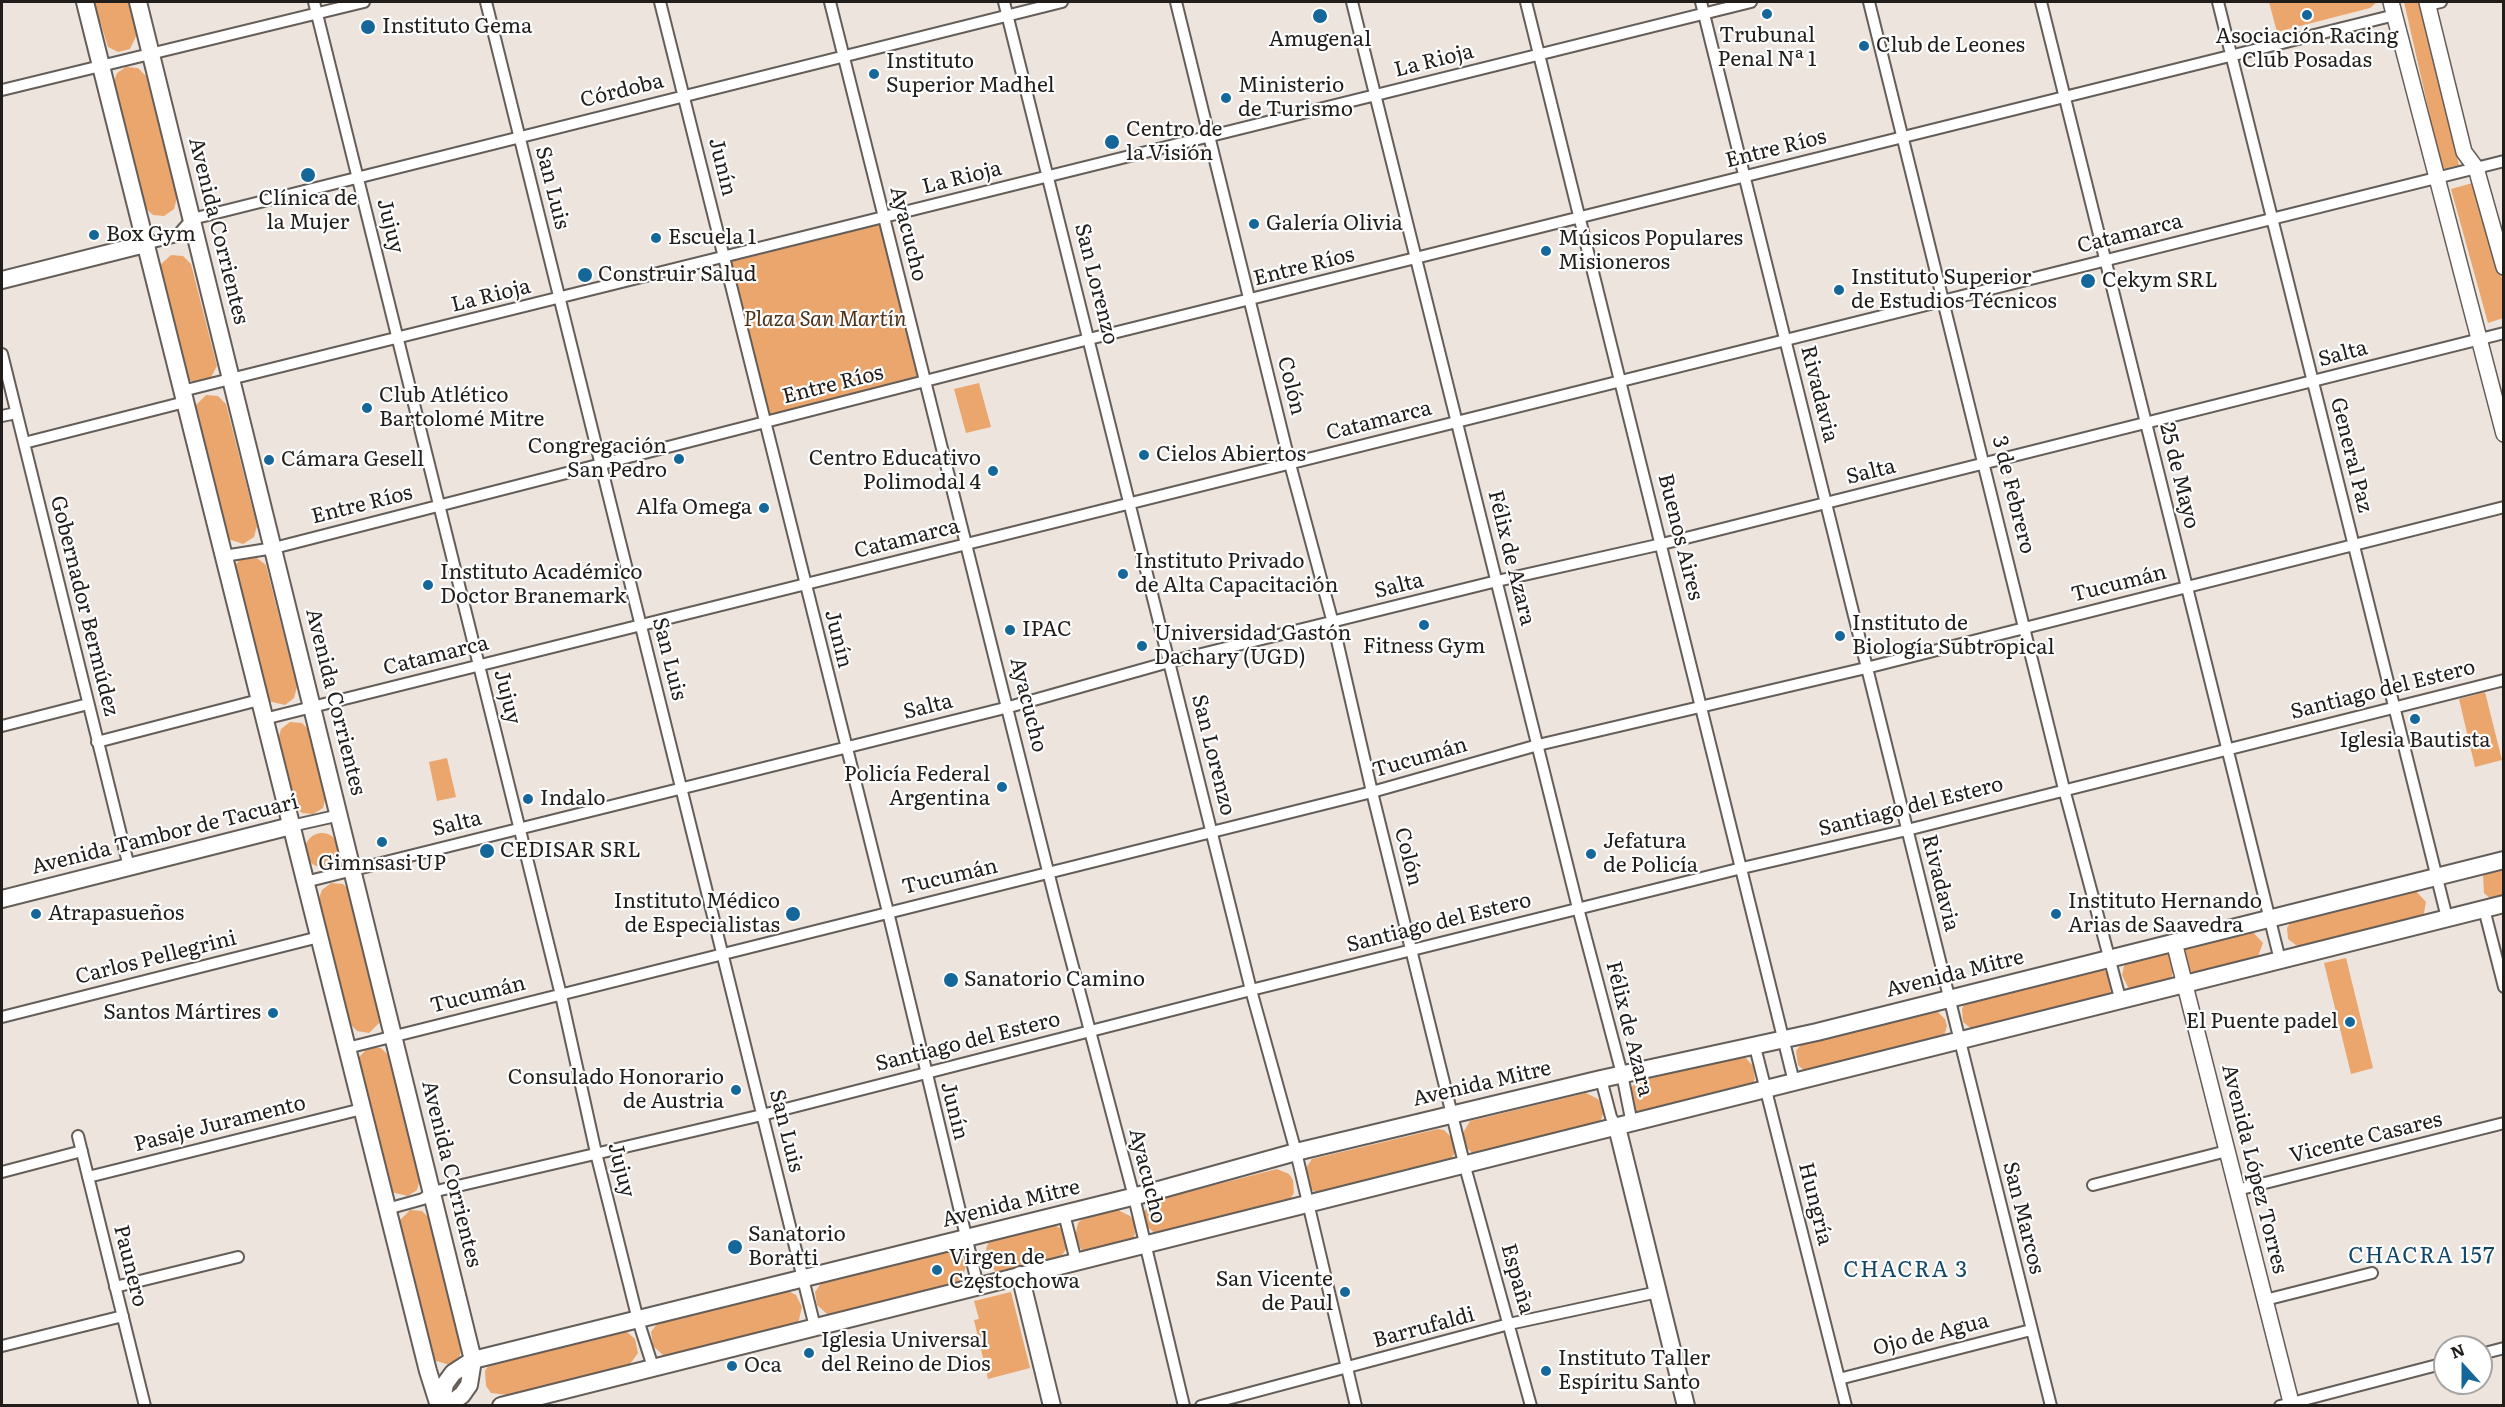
<!DOCTYPE html>
<meta charset="utf-8">
<style>
body{margin:0}
#map{position:relative;width:2505px;height:1407px;overflow:hidden;background:#ece4dd;font-family:Literata,serif}
canvas{display:block}
.frame{position:absolute;inset:0;border:3px solid #201d1b;pointer-events:none}
.north{position:absolute;left:2433px;top:1335px;width:60px;height:60px;box-sizing:border-box;background:#fff;border:2px solid #a6a5a4;border-radius:50%;rotate:339deg;font-size:16px;font-weight:700;line-height:24px;text-align:center;color:#201d1b}
.north::after{content:'';display:block;margin:auto;width:21px;height:27px;background:#166799;clip-path:polygon(50% 0,100% 100%,50% 72%,0 100%)}
</style>
<div id="map">
<canvas width="2505" height="1407"></canvas>
<div class="frame"></div>
<div class="north">N</div>
</div>
<script>
const context = document.querySelector('canvas').getContext('2d');
context.lineJoin = 'round';
function fill(path, color) { context.fillStyle = color; context.fill(path, 'evenodd'); }
const toPath = rows => new Path2D(rows.map(r => 'M' + r).join(''));
function stroke(path, color, width, dash) { context.strokeStyle = color; context.lineWidth = width; context.lineCap = dash ? 'butt' : 'round'; context.setLineDash(dash || []); context.stroke(path); }
function drawText(font, color, halo, rows, align = 'center') {
  context.font = font + ' Literata,serif'; context.lineWidth = 4.5; context.setLineDash([]); context.textBaseline = 'middle'; context.strokeStyle = halo; context.fillStyle = color; for (const [text, x, y, turn = 0] of rows) {
    context.save(); context.translate(x, y); context.rotate((+turn || 0) * Math.PI / 180); context.textAlign = isNaN(turn) ? turn : align; if (halo) context.strokeText(text, 0, 0); context.fillText(text, 0, 0); context.restore();
  }
}
fill(toPath([
 [94,2,129,2,137,34,130,49,118,52,108,47],
 [2269,2,2377,2,2370,8,2277,32],
 [2404,2,2419,2,2459,165,2442,169],
 [126,67,138,68,146,76,177,198,174,209,164,216,153,215,144,207,113,84,117,73],
 [2476,182,2503,282,2503,318,2488,323,2451,189],
 [883,220,923,380,766,419,727,259],
 [171,255,183,256,191,264,217,366,209,381,198,384,187,379,159,266],
 [979,383,991,427,966,433,954,389],
 [206,395,218,396,226,404,257,526,254,537,243,544,228,539,194,407],
 [253,555,266,565,297,687,294,698,285,705,268,701,234,567,241,558],
 [2485,692,2502,760,2475,767,2459,699],
 [290,722,302,723,310,731,326,796,323,808,313,814,302,813,294,805,278,740,281,729],
 [447,758,456,797,437,801,429,762],
 '305 850a17 17 0 1 1 34 0a17 17 0 1 1-34 0Z',
 [2503,862,2503,902,2493,901,2484,893,2483,875,2486,870],
 [331,883,343,884,351,892,381,1021,369,1033,357,1031,349,1023,318,901,322,890],
 [2415,890,2426,902,2423,918,2301,949,2288,939,2287,928,2294,917],
 [2251,930,2263,943,2257,959,2197,975,2187,969,2184,953,2186,948],
 [2163,951,2169,955,2174,967,2171,980,2134,990,2128,987,2122,975,2125,961],
 [2346,958,2373,1068,2351,1074,2324,963],
 [2101,967,2111,977,2113,983,2109,996,1974,1031,1963,1022,1962,1009,1965,1002],
 [1936,1010,1945,1019,1947,1026,1943,1039,1808,1074,1798,1065,1796,1051,1804,1040],
 [369,1047,381,1048,389,1056,420,1179,417,1190,408,1196,391,1192,357,1059],
 [1744,1056,1753,1066,1755,1079,1752,1085,1640,1115,1635,1112,1629,1089,1642,1078],
 [1586,1093,1598,1099,1602,1104,1604,1111,1600,1123,1475,1155,1464,1146,1463,1133,1470,1121],
 [1438,1129,1444,1130,1454,1140,1455,1153,1447,1164,1317,1194,1306,1185,1304,1171,1312,1159],
 [1277,1169,1289,1174,1293,1180,1294,1193,1287,1204,1156,1234,1145,1225,1144,1212,1152,1201],
 [410,1210,422,1211,430,1219,462,1347,459,1358,450,1365,433,1360,398,1222],
 [1118,1210,1130,1216,1134,1221,1135,1234,1132,1240,1087,1252,1081,1249,1075,1237,1078,1223,1083,1218],
 [1050,1223,1062,1229,1066,1235,1067,1248,1060,1258,1001,1272,996,1272,991,1266,986,1249,989,1241],
 [948,1248,960,1254,966,1266,962,1279,958,1284,834,1315,827,1314,817,1305,815,1292,823,1280],
 [784,1289,796,1295,802,1307,799,1320,794,1325,670,1356,663,1355,653,1346,651,1332,659,1321],
 [1011,1292,1030,1368,988,1379,974,1320,979,1319,974,1301],
 [619,1331,627,1332,635,1339,638,1353,630,1364,508,1395,491,1393,486,1386,485,1371,489,1365]
]), '#eba66d');
const minor = toPath([
 [314,2,561,995,596,1153,638,1320,653,1367],
 [486,2,815,1327],
 [660,2,888,912,978,1286],
 [830,2,1055,899,1134,1197,1184,1406],
 [1004,2,1251,990,1296,1152,1356,1406],
 [1176,2,1290,464,1333,623,1372,792,1464,1163,1531,1406],
 [1352,2,1578,908,1622,1074,1632,1124],
 [1526,2,1794,1082],
 [1701,2,2051,1406],
 [1869,2,2064,789,2120,998],
 [2041,2,2280,960],
 [2218,2,2447,918],
 [2427,5,2441,2],
 [2,90,364,2],
 [145,244,177,236,192,219,1062,2],
 [2,354,129,867],
 [182,391,1751,2],
 [2,416,16,413],
 [24,443,185,402],
 [224,556,274,548,1089,339,2395,15],
 [264,719,2504,161],
 [2,726,88,704],
 [97,742,259,700],
 [291,826,340,815],
 [305,882,1009,707,1169,662,1497,581,1662,544,2504,333],
 [2484,909,2504,987],
 [2,1017,319,937],
 [1755,1047,1846,1406],
 [347,1048,1372,792,1538,745,1866,668,2504,507],
 [1601,1079,1611,1117,1617,1127],
 [78,1136,145,1406],
 [2,1172,82,1151],
 [88,1177,362,1109],
 [2093,1185,2227,1151],
 [2237,1190,2504,1123],
 [387,1209,423,1199,432,1192,762,1115,1251,990,1742,868,1907,830,2504,680],
 [1064,1214,1076,1261],
 [115,1287,238,1257],
 [2265,1300,2372,1273],
 [2,1346,123,1316],
 [2481,1354,2504,1348],
 [1839,1379,2031,1330],
 [1201,1406,1509,1324,1658,1292],
 [2280,1406,2445,1363]
]);
const secondary = toPath([
 [2391,2,2504,434],
 [2427,2,2464,152,2476,168,2504,267],
 [2174,942,2292,1406]
]);
const primary = toPath([
 [85,2,428,1371,439,1406],
 [138,2,473,1360,469,1385,462,1395,447,1406],
 [2,280,145,244],
 [2,899,291,826],
 [1617,1127,1686,1406],
 [1020,1275,1052,1406],
 [441,1406,445,1384,453,1373,473,1360,1148,1193,1296,1152,1601,1079,1817,1032,2504,860],
 [501,1406,2504,904]
]);
stroke(minor, '#645d58', 14);
stroke(secondary, '#645d58', 18);
stroke(primary, '#645d58', 20);
stroke(minor, '#fff', 10);
stroke(secondary, '#fff', 15);
stroke(primary, '#fff', 16);
for (const [x, y, r, color] of [
 [1767,14,6,"#166799"],
 [2307,15,6,"#166799"],
 [1320,16,8,"#166799"],
 [368,27,8,"#166799"],
 [1864,46,6,"#166799"],
 [874,74,6,"#166799"],
 [1226,98,6,"#166799"],
 [1112,142,8,"#166799"],
 [308,175,8,"#166799"],
 [1254,224,6,"#166799"],
 [94,235,6,"#166799"],
 [656,238,6,"#166799"],
 [1546,251,6,"#166799"],
 [585,275,8,"#166799"],
 [2088,281,8,"#166799"],
 [1839,290,6,"#166799"],
 [367,408,6,"#166799"],
 [1144,455,6,"#166799"],
 [679,459,6,"#166799"],
 [269,460,6,"#166799"],
 [993,471,6,"#166799"],
 [764,508,6,"#166799"],
 [1123,574,6,"#166799"],
 [428,585,6,"#166799"],
 [1424,625,6,"#166799"],
 [1010,630,6,"#166799"],
 [1840,636,6,"#166799"],
 [1142,646,6,"#166799"],
 [2415,719,6,"#166799"],
 [1002,787,6,"#166799"],
 [528,799,6,"#166799"],
 [382,842,6,"#166799"],
 [487,851,8,"#166799"],
 [1591,854,6,"#166799"],
 [36,914,6,"#166799"],
 [793,914,8,"#166799"],
 [2056,914,6,"#166799"],
 [951,980,8,"#166799"],
 [273,1013,6,"#166799"],
 [2350,1022,6,"#166799"],
 [736,1090,6,"#166799"],
 [735,1247,8,"#166799"],
 [937,1270,6,"#166799"],
 [1345,1292,6,"#166799"],
 [809,1353,6,"#166799"],
 [732,1366,6,"#166799"],
 [1546,1371,6,"#166799"]
]) { const dot = new Path2D(); dot.arc(x, y, r, 0, 2 * Math.PI); context.fillStyle = color; context.fill(dot); stroke(dot, '#fff', 2); }
drawText('21px', '#201d1b', '#fff', [
 ["Instituto Gema",382,27],
 ["Trubunal",1767,36,"center"],
 ["Penal Nª 1",1767,60,"center"],
 ["Asociación Racing",2307,37,"center"],
 ["Club Posadas",2307,61,"center"],
 ["Amugenal",1320,40,"center"],
 ["Club de Leones",1876,46],
 ["Instituto",886,62],
 ["Superior Madhel",886,86],
 ["Ministerio",1238,86],
 ["de Turismo",1238,110],
 ["Centro de",1126,130],
 ["la Visión",1126,154],
 ["Clínica de",308,199,"center"],
 ["la Mujer",308,223,"center"],
 ["Galería Olivia",1266,224],
 ["Box Gym",106,235],
 ["Escuela 1",668,238],
 ["Músicos Populares",1558,239],
 ["Misioneros",1558,263],
 ["Construir Salud",598,275],
 ["Instituto Superior",1851,278],
 ["de Estudios Técnicos",1851,302],
 ["Cekym SRL",2102,281],
 ["Club Atlético",379,396],
 ["Bartolomé Mitre",379,420],
 ["Congregación",667,447,"right"],
 ["San Pedro",667,471,"right"],
 ["Cielos Abiertos",1156,455],
 ["Centro Educativo",981,459,"right"],
 ["Polimodal 4",981,483,"right"],
 ["Cámara Gesell",281,460],
 ["Alfa Omega",752,508,"right"],
 ["Instituto Privado",1135,562],
 ["de Alta Capacitación",1135,586],
 ["Instituto Académico",440,573],
 ["Doctor Branemark",440,597],
 ["Instituto de",1852,624],
 ["Biología Subtropical",1852,648],
 ["IPAC",1022,630],
 ["Universidad Gastón",1154,634],
 ["Dachary (UGD)",1154,658],
 ["Fitness Gym",1424,647,"center"],
 ["Iglesia Bautista",2415,741,"center"],
 ["Policía Federal",990,775,"right"],
 ["Argentina",990,799,"right"],
 ["Indalo",540,799],
 ["Jefatura",1603,842],
 ["de Policía",1603,866],
 ["CEDISAR SRL",500,851],
 ["Gimnsasi UP",382,864,"center"],
 ["Instituto Médico",780,902,"right"],
 ["de Especialistas",780,926,"right"],
 ["Instituto Hernando",2068,902],
 ["Arias de Saavedra",2068,926],
 ["Atrapasueños",48,914],
 ["Sanatorio Camino",964,980],
 ["Santos Mártires",261,1013,"right"],
 ["El Puente padel",2338,1022,"right"],
 ["Consulado Honorario",724,1078,"right"],
 ["de Austria",724,1102,"right"],
 ["Sanatorio",748,1235],
 ["Boratti",748,1259],
 ["Virgen de",949,1258],
 ["Częstochowa",949,1282],
 ["San Vicente",1333,1280,"right"],
 ["de Paul",1333,1304,"right"],
 ["Iglesia Universal",821,1341],
 ["del Reino de Dios",821,1365],
 ["Instituto Taller",1558,1359],
 ["Espíritu Santo",1558,1383],
 ["Oca",744,1366]
], 'left');
drawText('21px', '#201d1b', '#fff', [
 ["La Rioja",1434,61,-14],
 ["Córdoba",622,91,-14],
 ["Entre Ríos",1776,149,-14],
 ["Junín",722,167,76],
 ["La Rioja",962,178,-14],
 ["San Luis",552,188,76],
 ["Jujuy",390,226,76],
 ["Avenida Corrientes",218,231,76],
 ["Ayacucho",908,234,76],
 ["Catamarca",2130,234,-14],
 ["Entre Ríos",1304,267,-14],
 ["San Lorenzo",1096,284,76],
 ["La Rioja",491,296,-14],
 ["Salta",2343,354,-15],
 ["Entre Ríos",833,385,-14],
 ["Colón",1291,386,76],
 ["Rivadavia",1819,394,76],
 ["Catamarca",1379,421,-14],
 ["General Paz",2351,455,76],
 ["Salta",1871,472,-14],
 ["25 de Mayo",2179,476,76],
 ["3 de Febrero",2013,495,76],
 ["Entre Ríos",362,505,-14],
 ["Buenos Aires",1680,537,76],
 ["Catamarca",907,539,-14],
 ["Félix de Azara",1511,558,76],
 ["Tucumán",2119,584,-14],
 ["Salta",1399,586,-14],
 ["Gobernador Bermúdez",84,606,76],
 ["Junín",838,639,76],
 ["Catamarca",436,656,-14],
 ["San Luis",669,659,76],
 ["Santiago del Estero",2383,690,-14],
 ["Jujuy",507,697,76],
 ["Avenida Corrientes",335,702,76],
 ["Ayacucho",1028,705,76],
 ["Salta",928,707,-14],
 ["San Lorenzo",1213,755,76],
 ["Tucumán",1420,758,-16],
 ["Santiago del Estero",1911,807,-14],
 ["Salta",457,824,-14],
 ["Avenida Tambor de Tacuarí",165,835,-14],
 ["Colón",1408,857,76],
 ["Tucumán",950,877,-13],
 ["Rivadavia",1940,883,76],
 ["Santiago del Estero",1439,923,-14],
 ["Carlos Pellegrini",156,958,-14],
 ["Avenida Mitre",1955,974,-14],
 ["Tucumán",478,995,-14],
 ["Félix de Azara",1629,1029,76],
 ["Santiago del Estero",968,1042,-14],
 ["Avenida Mitre",1482,1084,-13],
 ["Junín",954,1111,76],
 ["Pasaje Juramento",220,1124,-14],
 ["San Luis",786,1131,76],
 ["Vicente Casares",2366,1138,-14],
 ["Avenida López Torres",2254,1169,76],
 ["Jujuy",621,1170,76],
 ["Avenida Corrientes",451,1174,76],
 ["Ayacucho",1147,1176,76],
 ["Avenida Mitre",1011,1204,-14],
 ["Hungría",1815,1204,76],
 ["San Marcos",2023,1218,76],
 ["Paunero",130,1266,76],
 ["España",1517,1279,74],
 ["Barrufaldi",1424,1328,-15],
 ["Ojo de Agua",1931,1335,-14]
]);
drawText('italic 21px', '#4f3117', '#fff', [
 ["Plaza San Martín",825,320]
]);
context.letterSpacing = '1.5px';
drawText('22px', '#104769', '#fff', [
 ["CHACRA 157",2422,1257],
 ["CHACRA 3",1906,1271]
]);
context.letterSpacing = '0px';
</script>
